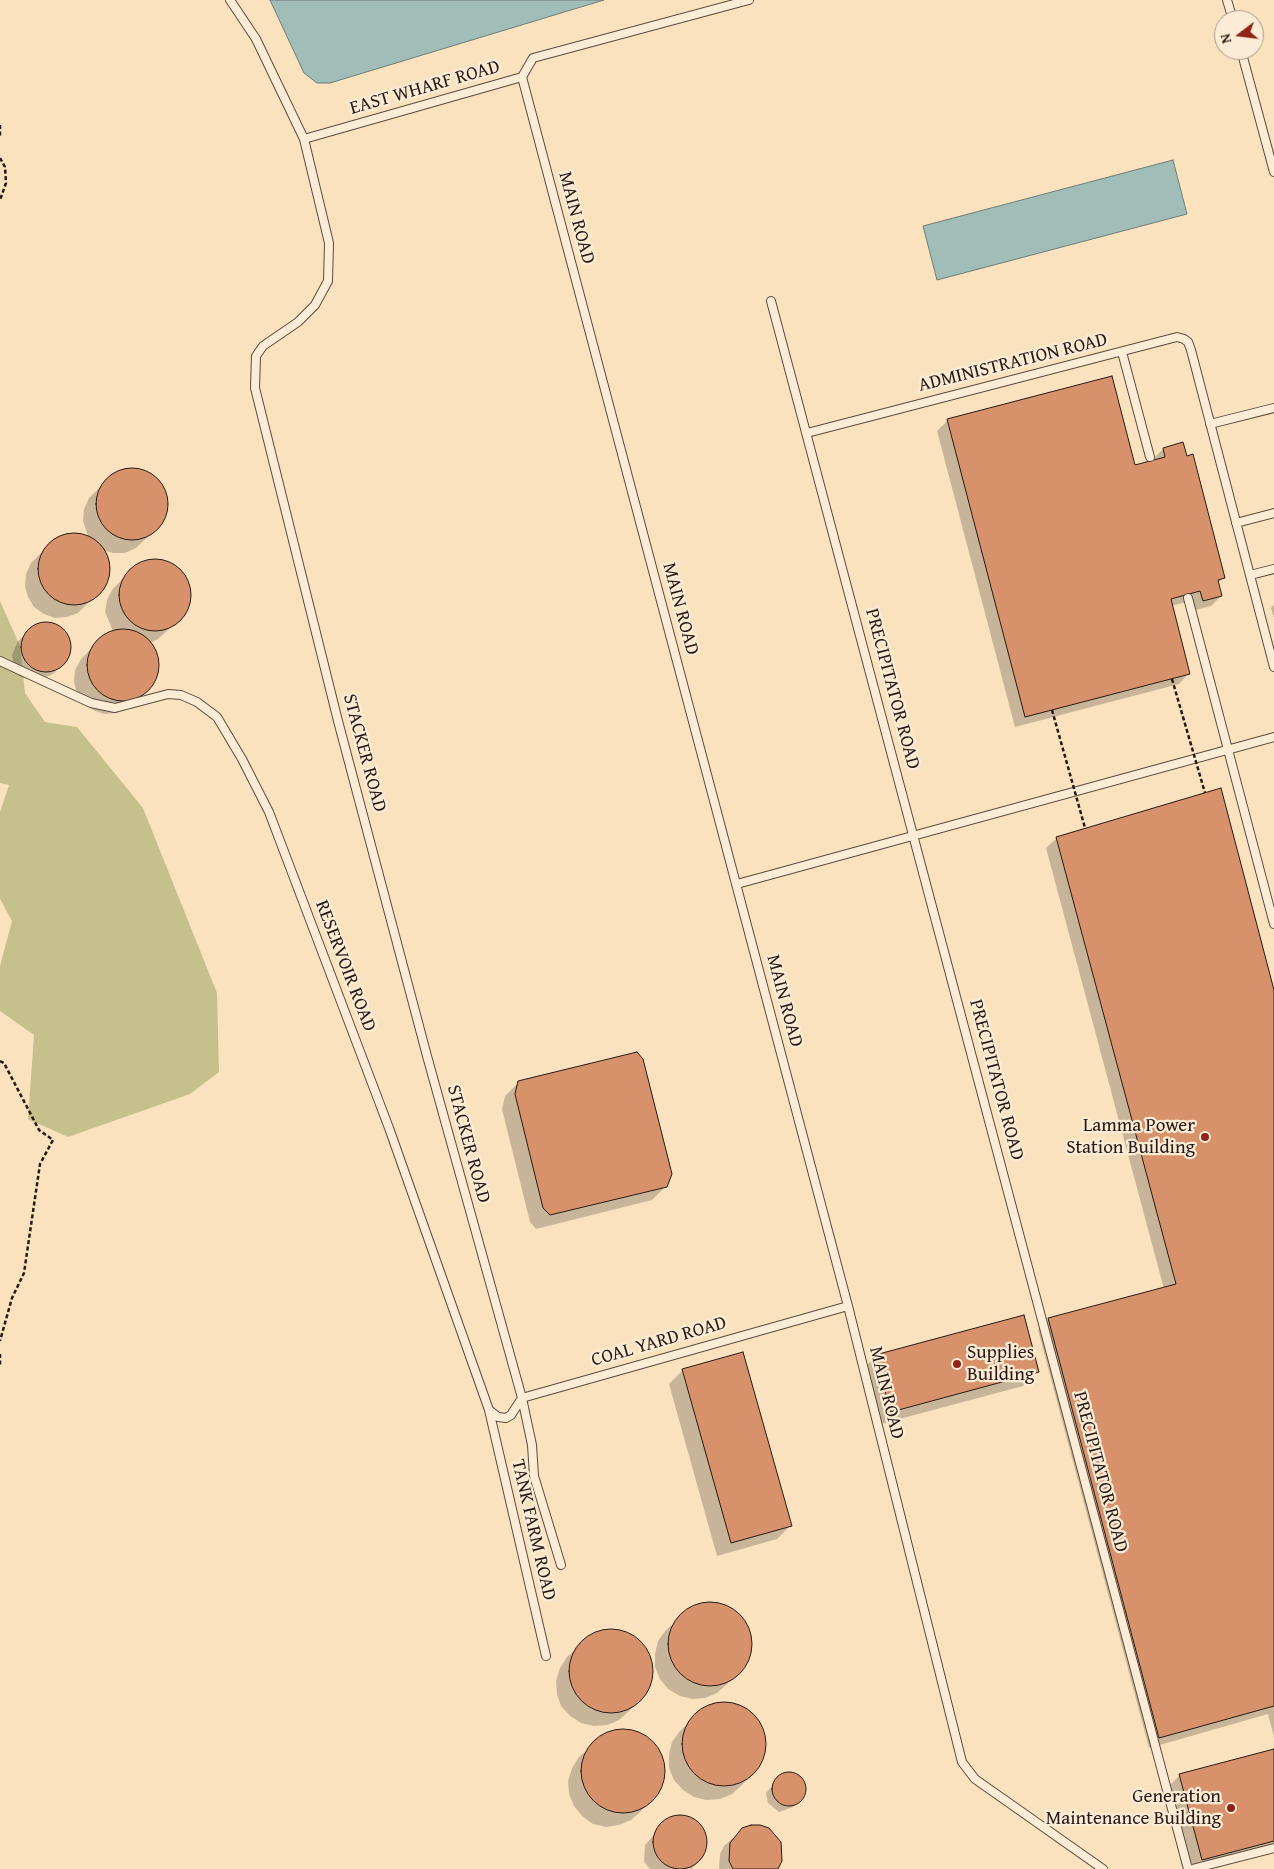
<!DOCTYPE html>
<style>
body{margin:0}
#map{position:relative;width:1274px;height:1869px;overflow:hidden;background:#fbe2be;font-family:"Gentium Book Plus",serif}
canvas{display:block}
.north{position:absolute;left:1214px;top:10px;width:50px;height:50px;box-sizing:border-box;background:#fcecd5;border:1px solid #a69888;border-radius:50%;rotate:255deg;font-size:14px;font-weight:700;line-height:20px;text-align:center;color:#251a15}
.north::after{content:'';display:block;margin:auto;width:18px;height:22px;background:#8f2418;clip-path:polygon(50% 0,100% 100%,50% 72%,0 100%)}
</style>
<div id="map">
<canvas width="1274" height="1869"></canvas>
<div class="north">N</div>
</div>
<script>
const context = document.querySelector('canvas').getContext('2d');
context.lineJoin = 'round';
function fill(path, color) { context.fillStyle = color; context.fill(path, 'evenodd'); }
const toPath = rows => new Path2D(rows.map(r => 'M' + r).join(''));
function stroke(path, color, width, dash) { context.strokeStyle = color; context.lineWidth = width; context.lineCap = dash ? 'butt' : 'round'; context.setLineDash(dash || []); context.stroke(path); }
function drawText(font, color, halo, rows, align = 'center') {
  context.font = font + ' "Gentium Book Plus",serif'; context.lineWidth = 4.5; context.setLineDash([]); context.textBaseline = 'middle'; context.strokeStyle = halo; context.fillStyle = color; for (const [text, x, y, turn = 0] of rows) {
    context.save(); context.translate(x, y); context.rotate((+turn || 0) * Math.PI / 180); context.textAlign = isNaN(turn) ? turn : align; if (halo) context.strokeText(text, 0, 0); context.fillText(text, 0, 0); context.restore();
  }
}
fill(toPath([
 [0,601,20,646,25,693,45,722,77,727,143,808,217,993,219,1072,190,1094,68,1137,28,1119,34,1035,0,1011,0,966,12,921,0,899,0,812,9,785,0,783]
]), '#c6c18c');
const water = toPath([
 [270,0,604,0,330,83,317,83,304,73,270,0],
 [1173,160,1187,214,937,280,923,226,1173,160]
]);
fill(water, '#a0bdb8');
stroke(water, '#6f7c77', 1);
fill(toPath([
 [947,421,1134,466,1154,461,1153,459,1163,449,1224,577,1218,583,1221,596,1211,606,1192,611,1190,601,1171,606,1189,673,1179,684,1015,727,937,431],
 [132,469,153,476,160,484,166,505,159,526,136,548,125,553,113,553,103,550,107,559,107,581,101,590,78,613,67,617,55,618,44,614,34,607,28,597,25,586,26,574,31,563,53,541,63,536,74,534,88,536,83,521,84,509,89,498,111,476],
 [155,561,166,562,183,575,189,596,182,617,158,639,150,643,157,655,158,666,156,677,151,686,127,709,116,713,104,714,93,710,84,703,77,693,74,682,75,670,81,659,103,637,113,631,105,612,107,600,112,590,134,567],
 [1274,605,1274,618,1271,608],
 [43,624,59,627,68,639,70,647,64,662,54,673,40,681,33,681,19,676,15,670,12,655,18,641,29,631],
 [1057,838,1274,995,1274,1737,1268,1714,1149,1748,1038,1330,1049,1319,1164,1289,1046,848],
 [519,1082,666,1186,652,1200,536,1229,530,1222,502,1109,505,1096],
 [876,1356,1037,1372,1023,1386,877,1425,862,1370],
 [683,1370,791,1525,777,1539,717,1556,669,1384],
 [704,1603,718,1604,731,1609,742,1618,748,1630,751,1644,748,1658,742,1670,727,1684,717,1693,705,1698,692,1699,680,1696,668,1689,660,1679,655,1667,655,1654,658,1641,666,1630,691,1608],
 [605,1630,619,1631,633,1636,643,1645,650,1657,652,1671,650,1685,643,1697,629,1711,619,1720,607,1725,594,1726,581,1723,570,1716,561,1706,557,1694,556,1681,560,1668,567,1657,592,1634],
 [718,1704,732,1704,745,1709,756,1719,763,1731,765,1745,763,1759,756,1770,742,1785,732,1794,720,1799,706,1800,694,1797,683,1790,674,1780,669,1768,669,1754,672,1742,680,1731,705,1708],
 [617,1730,632,1731,644,1736,655,1745,662,1757,664,1771,662,1785,655,1797,641,1811,631,1820,619,1825,606,1827,593,1824,582,1816,574,1806,569,1794,568,1781,572,1768,579,1757,604,1735],
 [1274,1750,1274,1851,1187,1869,1166,1789,1180,1775],
 [793,1774,802,1780,804,1791,800,1800,793,1807,779,1812,768,1803,766,1793,783,1775],
 [685,1816,700,1825,707,1842,701,1859,691,1869,650,1869,644,1862,645,1845,667,1820],
 [760,1826,775,1835,782,1851,777,1868,719,1869,720,1854,724,1846,742,1830]
]), '#0003');
const building = toPath([
 [1112,376,1135,465,1165,457,1163,448,1183,442,1187,456,1193,454,1225,578,1218,580,1222,596,1203,601,1200,591,1171,599,1190,674,1025,717,947,419,1112,376],
 '96 504a36 36 0 1 1 72 0a36 36 0 1 1-72 0Z',
 '38 569a36 36 0 1 1 72 0a36 36 0 1 1-72 0Z',
 '119 595a36 36 0 1 1 72 0a36 36 0 1 1-72 0Z',
 '21 647a25 25 0 1 1 50 0a25 25 0 1 1-50 0Z',
 '87 665a36 36 0 1 1 72 0a36 36 0 1 1-72 0Z',
 [1221,788,1274,990,1274,1706,1159,1738,1048,1318,1176,1284,1056,837,1221,788],
 [637,1052,643,1059,672,1174,667,1187,550,1215,543,1208,515,1094,518,1081,637,1052],
 [1024,1315,1039,1372,891,1412,875,1355,1024,1315],
 [743,1352,792,1526,731,1543,682,1369,743,1352],
 '668 1644a42 42 0 1 1 84 0a42 42 0 1 1-84 0Z',
 '569 1671a42 42 0 1 1 84 0a42 42 0 1 1-84 0Z',
 '682 1744a42 42 0 1 1 84 0a42 42 0 1 1-84 0Z',
 '581 1771a42 42 0 1 1 84 0a42 42 0 1 1-84 0Z',
 [1274,1749,1274,1841,1202,1860,1179,1774,1274,1749],
 '772 1789a17 17 0 1 1 34 0a17 17 0 1 1-34 0Z',
 '653 1842a27 27 0 1 1 54 0a27 27 0 1 1-54 0Z',
 [751,1825,760,1825,769,1828,781,1842,782,1861,778,1869,733,1869,729,1861,730,1843,742,1828,751,1825]
]);
fill(building, '#d7926b');
stroke(building, '#251a15', 1);
const service = toPath([
 [230,0,256,39,304,139,329,243,328,281,315,305,298,322,263,346,256,356,255,388,338,721,427,1056,522,1398,532,1445,534,1476,561,1565],
 [1227,0,1233,20],
 [1241,50,1274,172],
 [522,77,848,1306,962,1762,975,1779,1103,1869],
 [304,139,522,77,533,58,749,0],
 [771,301,1188,1869],
 [1122,352,1150,457],
 [1210,424,1274,408],
 [807,433,1177,337,1184,339,1188,342,1191,350,1274,667],
 [1236,523,1274,513],
 [1250,575,1274,569],
 [1188,598,1274,924],
 [0,661,91,703,115,708,168,694,181,695,197,702,217,717,242,759,269,812,389,1128,489,1410,546,1656],
 [737,884,1274,737],
 [489,1410,498,1417,506,1418,511,1415,522,1398,848,1306],
 [1192,1869,1274,1848]
]);
stroke(service, '#5a4c3f', 10);
stroke(toPath([
 [0,125,0,136],
 [0,158,5,167,6,183,0,200],
 [0,1061,4,1063,39,1130,53,1140,40,1164,24,1273,12,1298,0,1341],
 [0,1354,0,1366]
]), '#251a15', 2.5, [4, 2.5]);
stroke(service, '#fcecd5', 8);
stroke(toPath([
 [1172,679,1205,793],
 [1052,710,1085,828]
]), '#251a15', 2.5, [4, 2.5]);
for (const [x, y, r, color] of [
 [1205,1137,5,"#8f2418"],
 [957,1364,5,"#8f2418"],
 [1231,1808,5,"#8f2418"]
]) { const dot = new Path2D(); dot.arc(x, y, r, 0, 2 * Math.PI); context.fillStyle = color; context.fill(dot); stroke(dot, '#fcecd5', 2); }
drawText('19px', '#251a15', '#fcecd5', [
 ["EAST WHARF ROAD",425,88,-16],
 ["MAIN ROAD",576,218,75],
 ["ADMINISTRATION ROAD",1013,363,-14],
 ["MAIN ROAD",680,609,75],
 ["PRECIPITATOR ROAD",892,689,75],
 ["STACKER ROAD",364,753,75],
 ["RESERVOIR ROAD",345,966,69],
 ["MAIN ROAD",784,1001,75],
 ["PRECIPITATOR ROAD",996,1080,75],
 ["STACKER ROAD",468,1144,75],
 ["COAL YARD ROAD",659,1342,-16],
 ["MAIN ROAD",886,1393,76],
 ["PRECIPITATOR ROAD",1100,1472,75],
 ["TANK FARM ROAD",533,1530,77]
]);
drawText('19px', '#251a15', '#fcecd5', [
 ["Lamma Power",1195,1126],
 ["Station Building",1195,1148],
 ["Supplies",967,1353,"left"],
 ["Building",967,1375,"left"],
 ["Generation",1221,1797],
 ["Maintenance Building",1221,1819]
], 'right');
</script>
